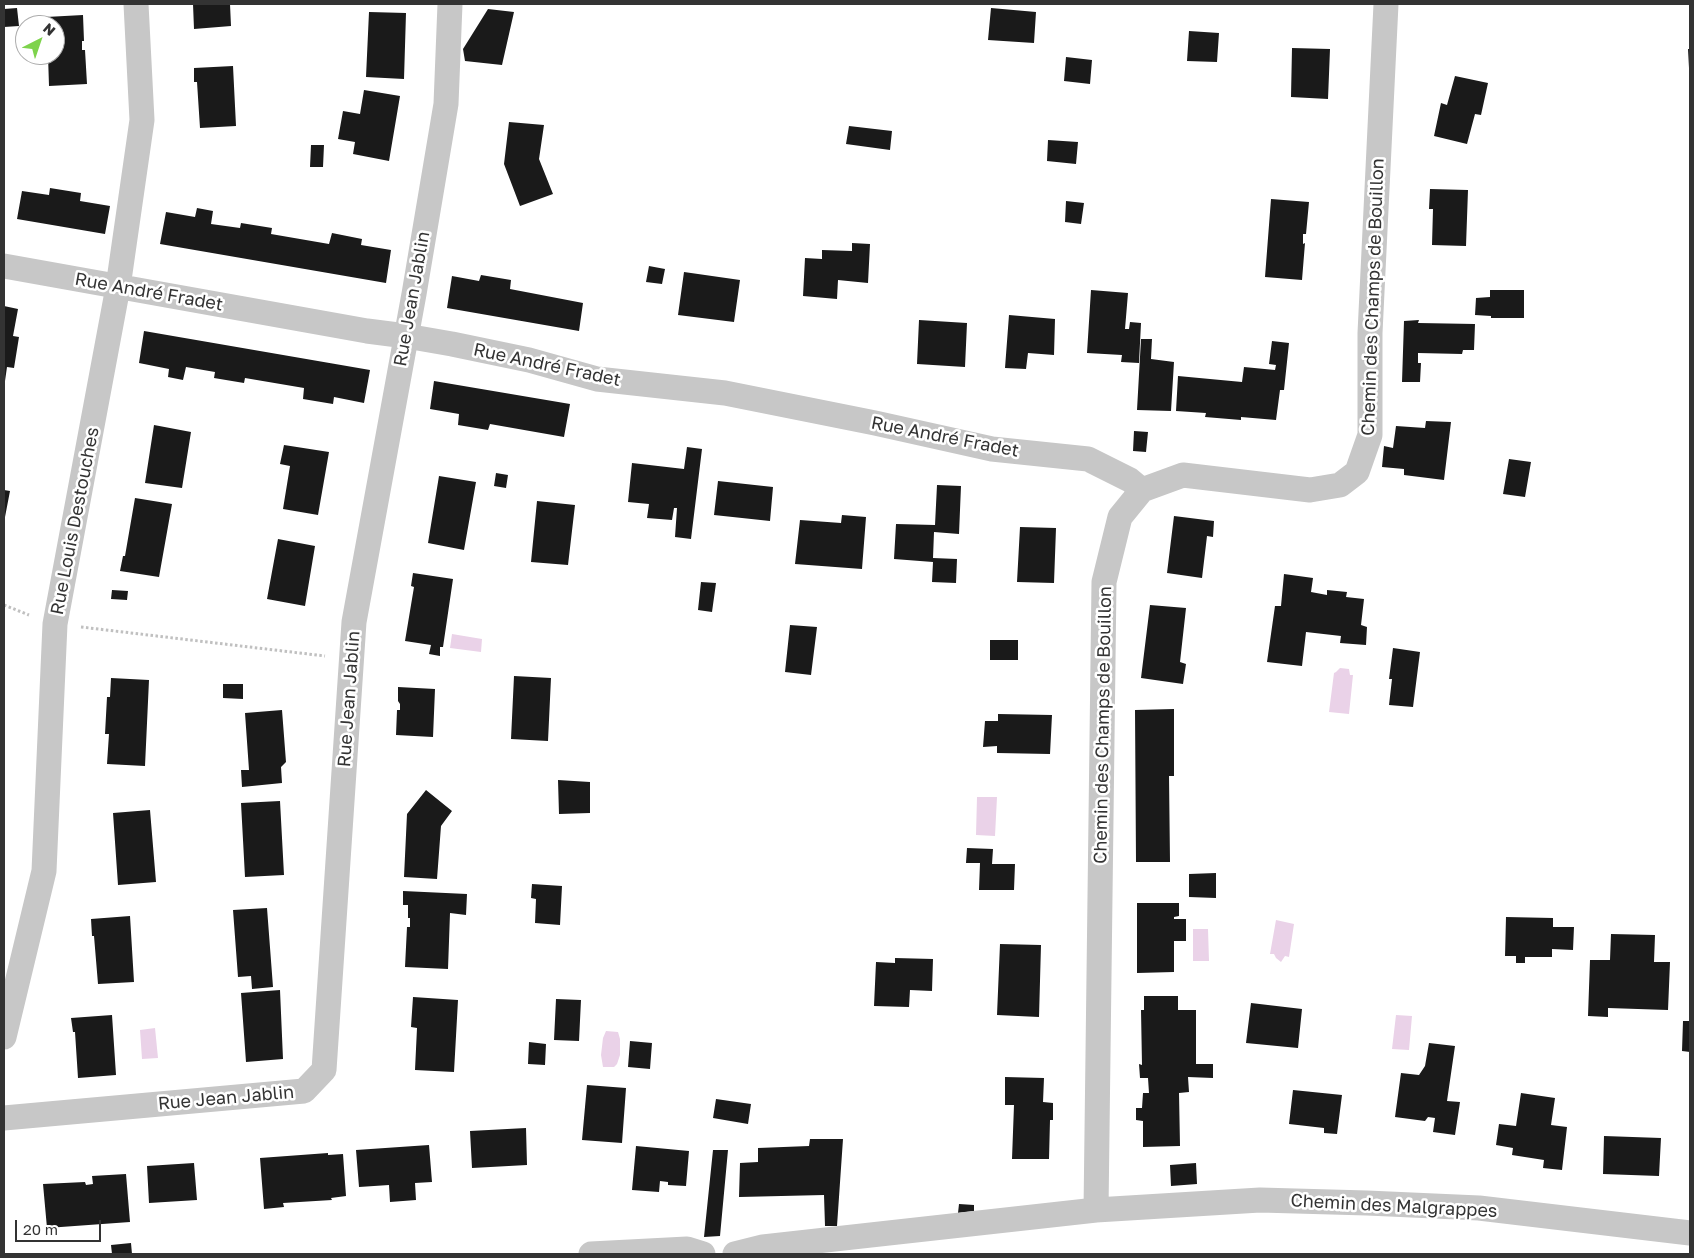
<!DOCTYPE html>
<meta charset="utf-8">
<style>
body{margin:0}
#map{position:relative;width:1694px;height:1258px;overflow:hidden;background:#fff;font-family:"Golos Text",sans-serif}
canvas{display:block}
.frame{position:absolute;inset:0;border:5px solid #333;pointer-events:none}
.north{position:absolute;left:15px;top:15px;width:50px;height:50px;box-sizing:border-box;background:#fff;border:1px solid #adadad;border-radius:50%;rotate:41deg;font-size:14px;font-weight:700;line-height:20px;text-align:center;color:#333}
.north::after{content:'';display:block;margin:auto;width:18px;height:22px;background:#7ed34c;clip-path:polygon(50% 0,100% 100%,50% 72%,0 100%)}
.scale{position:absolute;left:15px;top:1220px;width:86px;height:22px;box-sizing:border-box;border:2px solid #333;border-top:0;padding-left:6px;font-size:15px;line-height:18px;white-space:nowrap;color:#333;-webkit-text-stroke:4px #fff;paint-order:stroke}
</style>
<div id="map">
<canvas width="1694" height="1258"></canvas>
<div class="frame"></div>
<div class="north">N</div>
<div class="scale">20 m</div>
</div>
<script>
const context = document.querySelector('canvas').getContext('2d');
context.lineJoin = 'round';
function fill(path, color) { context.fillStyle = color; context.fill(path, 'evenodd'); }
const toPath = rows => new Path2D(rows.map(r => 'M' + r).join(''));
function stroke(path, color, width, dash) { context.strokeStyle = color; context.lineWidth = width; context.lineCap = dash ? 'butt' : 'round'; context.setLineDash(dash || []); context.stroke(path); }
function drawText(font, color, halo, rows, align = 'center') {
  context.font = font + ' "Golos Text",sans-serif'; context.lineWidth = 5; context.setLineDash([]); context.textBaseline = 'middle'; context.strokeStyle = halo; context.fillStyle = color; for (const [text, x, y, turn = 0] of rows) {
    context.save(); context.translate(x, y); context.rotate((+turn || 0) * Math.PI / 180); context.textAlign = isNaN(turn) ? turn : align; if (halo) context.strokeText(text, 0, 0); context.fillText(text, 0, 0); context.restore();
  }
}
fill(toPath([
 [452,634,482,639,481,652,450,648],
 [1340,668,1349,669,1350,675,1353,675,1349,714,1329,712,1334,673,1336,672],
 [977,797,997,797,995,836,976,835],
 [1276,920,1294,924,1289,957,1285,956,1281,962,1276,958,1274,954,1270,954],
 [1193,929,1208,929,1209,961,1193,961],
 [1396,1015,1412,1016,1409,1050,1392,1049],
 [155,1028,158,1058,142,1059,140,1030],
 [606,1031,618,1032,620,1039,620,1055,617,1064,614,1067,603,1067,601,1055,603,1038]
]), '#ead2e8');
fill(toPath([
 [193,4,230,4,231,26,194,29],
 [17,8,19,26,4,27,4,9],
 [991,8,1036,12,1034,43,988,40],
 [488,9,514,12,502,65,465,61,463,49],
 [369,12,406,13,404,79,366,77],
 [83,15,84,41,82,41,82,50,85,50,87,84,49,86,48,55,55,55,55,25,46,25,46,17],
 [1189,31,1219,33,1217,62,1187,61],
 [1292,48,1330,49,1328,99,1291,97],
 [1688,49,1690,49,1690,68,1689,68],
 [1066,57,1092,60,1090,84,1064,81],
 [233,66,236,126,200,128,197,82,194,82,194,68],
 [1455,76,1488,83,1481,115,1475,114,1467,144,1434,136,1441,103,1447,105],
 [364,90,400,96,389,161,353,154,355,142,338,139,343,111,360,114],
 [509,122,544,125,539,159,553,194,520,206,504,164],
 [849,126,892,131,890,150,846,144],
 [1048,140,1078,142,1076,164,1047,161],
 [311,145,324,145,323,167,310,167],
 [50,188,81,193,80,201,110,206,105,234,17,219,22,191,49,195],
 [1430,189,1468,190,1466,246,1432,245,1433,209,1429,209],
 [1271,199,1309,202,1306,234,1303,234,1303,244,1305,243,1302,280,1265,277],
 [1066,201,1084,203,1081,224,1065,222],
 [197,208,213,211,211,224,240,228,241,223,272,228,271,234,329,244,332,233,362,239,361,245,391,250,386,283,160,244,166,212,195,217],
 [852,243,870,244,868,283,838,280,837,299,803,296,805,258,822,259,822,250,852,251],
 [649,266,665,269,662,284,646,282],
 [684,272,740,280,734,322,678,315],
 [481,275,511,280,510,289,583,303,579,331,447,308,452,276,479,281],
 [1091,290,1128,293,1125,329,1129,329,1130,322,1141,323,1139,363,1121,362,1122,355,1087,353],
 [1490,290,1524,290,1524,318,1491,318,1491,316,1475,315,1476,298,1490,297],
 [4,306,18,309,13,336,19,337,14,368,7,367,5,381],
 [1009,315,1055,319,1054,355,1028,353,1026,369,1005,368],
 [919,320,967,323,965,367,917,364],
 [1419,320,1418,323,1475,324,1474,350,1463,350,1462,354,1418,353,1418,363,1421,363,1420,382,1402,382,1404,321],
 [144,331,370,370,364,403,334,397,333,404,303,399,304,388,245,378,244,383,214,378,215,372,186,367,183,380,168,377,169,369,139,363],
 [1141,339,1152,339,1151,359,1174,362,1171,411,1137,410],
 [1272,341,1289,343,1284,390,1280,390,1276,420,1241,417,1241,420,1205,417,1206,413,1176,411,1178,376,1242,382,1244,367,1275,370,1276,365,1269,364],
 [434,381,570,404,564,437,490,424,488,430,458,425,459,414,430,409],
 [1426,421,1451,422,1444,480,1404,475,1404,469,1382,467,1384,446,1393,448,1396,426,1425,428],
 [154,425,191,432,182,488,145,483],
 [1134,431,1148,432,1146,452,1133,451],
 [284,445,329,452,318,515,283,509,290,466,280,464],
 [687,447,702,449,691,539,675,537,677,508,674,508,672,520,647,518,649,504,628,502,632,463,684,469],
 [1509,459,1531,462,1525,497,1503,494],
 [496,473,508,475,506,488,494,486],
 [439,476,476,482,464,550,428,543],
 [718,481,773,487,770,521,714,515],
 [937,485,961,486,959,534,934,532,933,558,957,559,956,583,932,582,933,562,894,559,896,524,935,525],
 [4,490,10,491,5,517,4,517],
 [135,498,172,504,159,577,120,571,123,556,125,556],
 [537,501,575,505,568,565,531,562],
 [842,515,866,517,862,569,795,564,800,520,841,523],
 [1174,516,1214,521,1213,537,1207,536,1202,578,1167,573],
 [1020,527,1056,528,1054,583,1017,582],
 [278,539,315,546,305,606,267,599],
 [413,573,453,579,443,647,440,647,440,656,429,654,431,645,405,641,414,587,411,586],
 [1284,574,1313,578,1311,592,1327,595,1327,590,1347,592,1346,597,1364,599,1361,625,1367,627,1366,645,1340,643,1341,636,1306,632,1302,666,1267,662,1275,606,1281,606],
 [701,582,716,583,712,612,698,610],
 [112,590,128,591,127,600,111,599],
 [1150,605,1186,608,1180,662,1186,664,1183,684,1141,678],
 [790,625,817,627,811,675,785,672],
 [990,640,1018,640,1018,660,990,660],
 [1393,648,1420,652,1413,707,1389,705,1392,679,1389,679],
 [514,676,551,678,548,741,511,739],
 [111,678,149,680,145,766,107,764,109,734,105,734,107,697,110,697],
 [223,684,243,684,243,699,223,698],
 [398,687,435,689,433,737,396,735,397,710,400,710,400,704,398,701],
 [1174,709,1174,776,1169,776,1170,862,1136,862,1135,710],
 [282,710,286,762,281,767,282,783,242,787,241,770,249,770,245,713],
 [998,714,1052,715,1050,754,997,753,997,746,983,747,985,721,998,721],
 [558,780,590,782,590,813,559,814],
 [426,790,452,811,441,826,437,879,404,877,407,814],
 [280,801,284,875,245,877,241,803],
 [150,810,156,882,118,885,113,813],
 [967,848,993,849,992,864,1015,864,1014,890,979,890,980,863,966,863],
 [1216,873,1216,898,1189,897,1189,874],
 [532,884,562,886,560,925,535,923,536,899,531,898],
 [403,891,467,894,466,915,450,913,448,969,405,967,407,927,410,927,410,918,408,918,408,905,403,905],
 [1137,903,1179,903,1179,916,1174,917,1174,919,1186,919,1186,941,1174,941,1174,972,1137,973],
 [267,908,273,987,252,989,251,976,238,977,233,910],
 [130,916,134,982,98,984,94,936,92,936,91,919],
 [1506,917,1553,918,1553,927,1574,927,1573,950,1552,949,1552,957,1525,957,1525,963,1516,963,1516,956,1505,956],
 [1611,934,1655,935,1654,962,1670,962,1668,1010,1608,1008,1608,1017,1588,1016,1590,960,1610,960],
 [1000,944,1041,945,1039,1017,997,1015],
 [895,958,933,959,932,991,910,990,909,1007,874,1006,876,962,895,963],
 [280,990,283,1059,246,1062,241,993],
 [1144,996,1178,996,1178,1010,1196,1010,1196,1064,1213,1064,1213,1078,1188,1077,1189,1092,1179,1093,1180,1146,1143,1147,1143,1121,1136,1120,1136,1108,1142,1108,1143,1093,1149,1093,1148,1078,1140,1078,1139,1064,1142,1065,1141,1010,1144,1010],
 [413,997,458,1000,454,1072,415,1070,417,1028,411,1027],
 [556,999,581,1000,579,1041,554,1040],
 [1251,1003,1302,1009,1298,1048,1246,1043],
 [112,1015,116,1075,78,1078,75,1032,73,1032,71,1018],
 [1683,1021,1690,1021,1690,1052,1682,1051],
 [630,1041,652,1043,650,1069,628,1067],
 [529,1042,546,1044,545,1065,528,1064],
 [1429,1043,1455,1046,1447,1101,1460,1102,1455,1135,1433,1132,1435,1118,1428,1117,1425,1121,1395,1117,1401,1073,1419,1075,1425,1066],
 [1005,1077,1044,1078,1043,1102,1053,1103,1053,1120,1050,1120,1049,1159,1012,1159,1014,1105,1005,1105],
 [587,1085,626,1088,622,1143,582,1140],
 [1293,1090,1342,1095,1337,1134,1324,1133,1324,1128,1289,1124],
 [1521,1093,1555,1098,1551,1125,1567,1127,1562,1170,1543,1168,1544,1160,1512,1155,1513,1148,1496,1145,1499,1124,1516,1126],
 [716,1099,751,1104,748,1124,713,1118],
 [526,1128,527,1165,472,1168,470,1131],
 [1604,1136,1661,1138,1659,1176,1603,1174],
 [810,1139,843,1139,837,1226,825,1226,824,1195,739,1197,740,1163,758,1162,758,1148,809,1146],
 [429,1145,432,1182,415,1183,416,1200,390,1202,389,1185,359,1187,356,1150],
 [636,1146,689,1151,686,1186,668,1185,668,1182,660,1181,659,1192,632,1190],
 [713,1150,728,1150,720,1236,704,1237],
 [328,1153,328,1155,343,1154,346,1196,331,1198,332,1200,283,1203,284,1207,264,1209,260,1158],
 [194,1163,197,1200,149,1203,147,1166],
 [1196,1163,1197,1184,1171,1186,1170,1165],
 [126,1174,130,1222,47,1228,43,1184,85,1182,86,1185,93,1184,92,1176],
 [959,1204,974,1205,974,1211,958,1213],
 [131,1243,132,1254,112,1254,111,1245]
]), '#1a1a1a');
stroke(toPath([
 [4,605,29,615],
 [81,627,325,656]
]), '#c0c0c0', 3, [2.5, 2.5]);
stroke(toPath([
 [4,266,367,331,406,336,452,344,529,360,597,379,725,393,875,423,992,449,1088,459,1130,480,1142,490],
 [4,1037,44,871,55,624,118,287,142,120,136,4],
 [4,1118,304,1091,324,1070,354,622,414,294,446,104,450,4],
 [1096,1210,1260,1200,1367,1203,1479,1208,1690,1233],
 [591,1254,687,1249,703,1254],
 [735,1254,763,1247,1096,1210,1104,582,1120,517,1142,490,1183,475,1310,490,1340,485,1357,472,1370,435,1370,333,1386,4]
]), '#c7c7c7', 25);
drawText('18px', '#333', '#fff', [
 ["Rue André Fradet",149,292,10],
 ["Chemin des Champs de Bouillon",1373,297,-88],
 ["Rue Jean Jablin",412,299,-80],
 ["Rue André Fradet",547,365,12],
 ["Rue André Fradet",945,437,11],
 ["Rue Louis Destouches",75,521,-79],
 ["Rue Jean Jablin",349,699,-86],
 ["Chemin des Champs de Bouillon",1103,725,-89],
 ["Rue Jean Jablin",226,1098,-5],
 ["Chemin des Malgrappes",1394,1206,3]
]);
</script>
